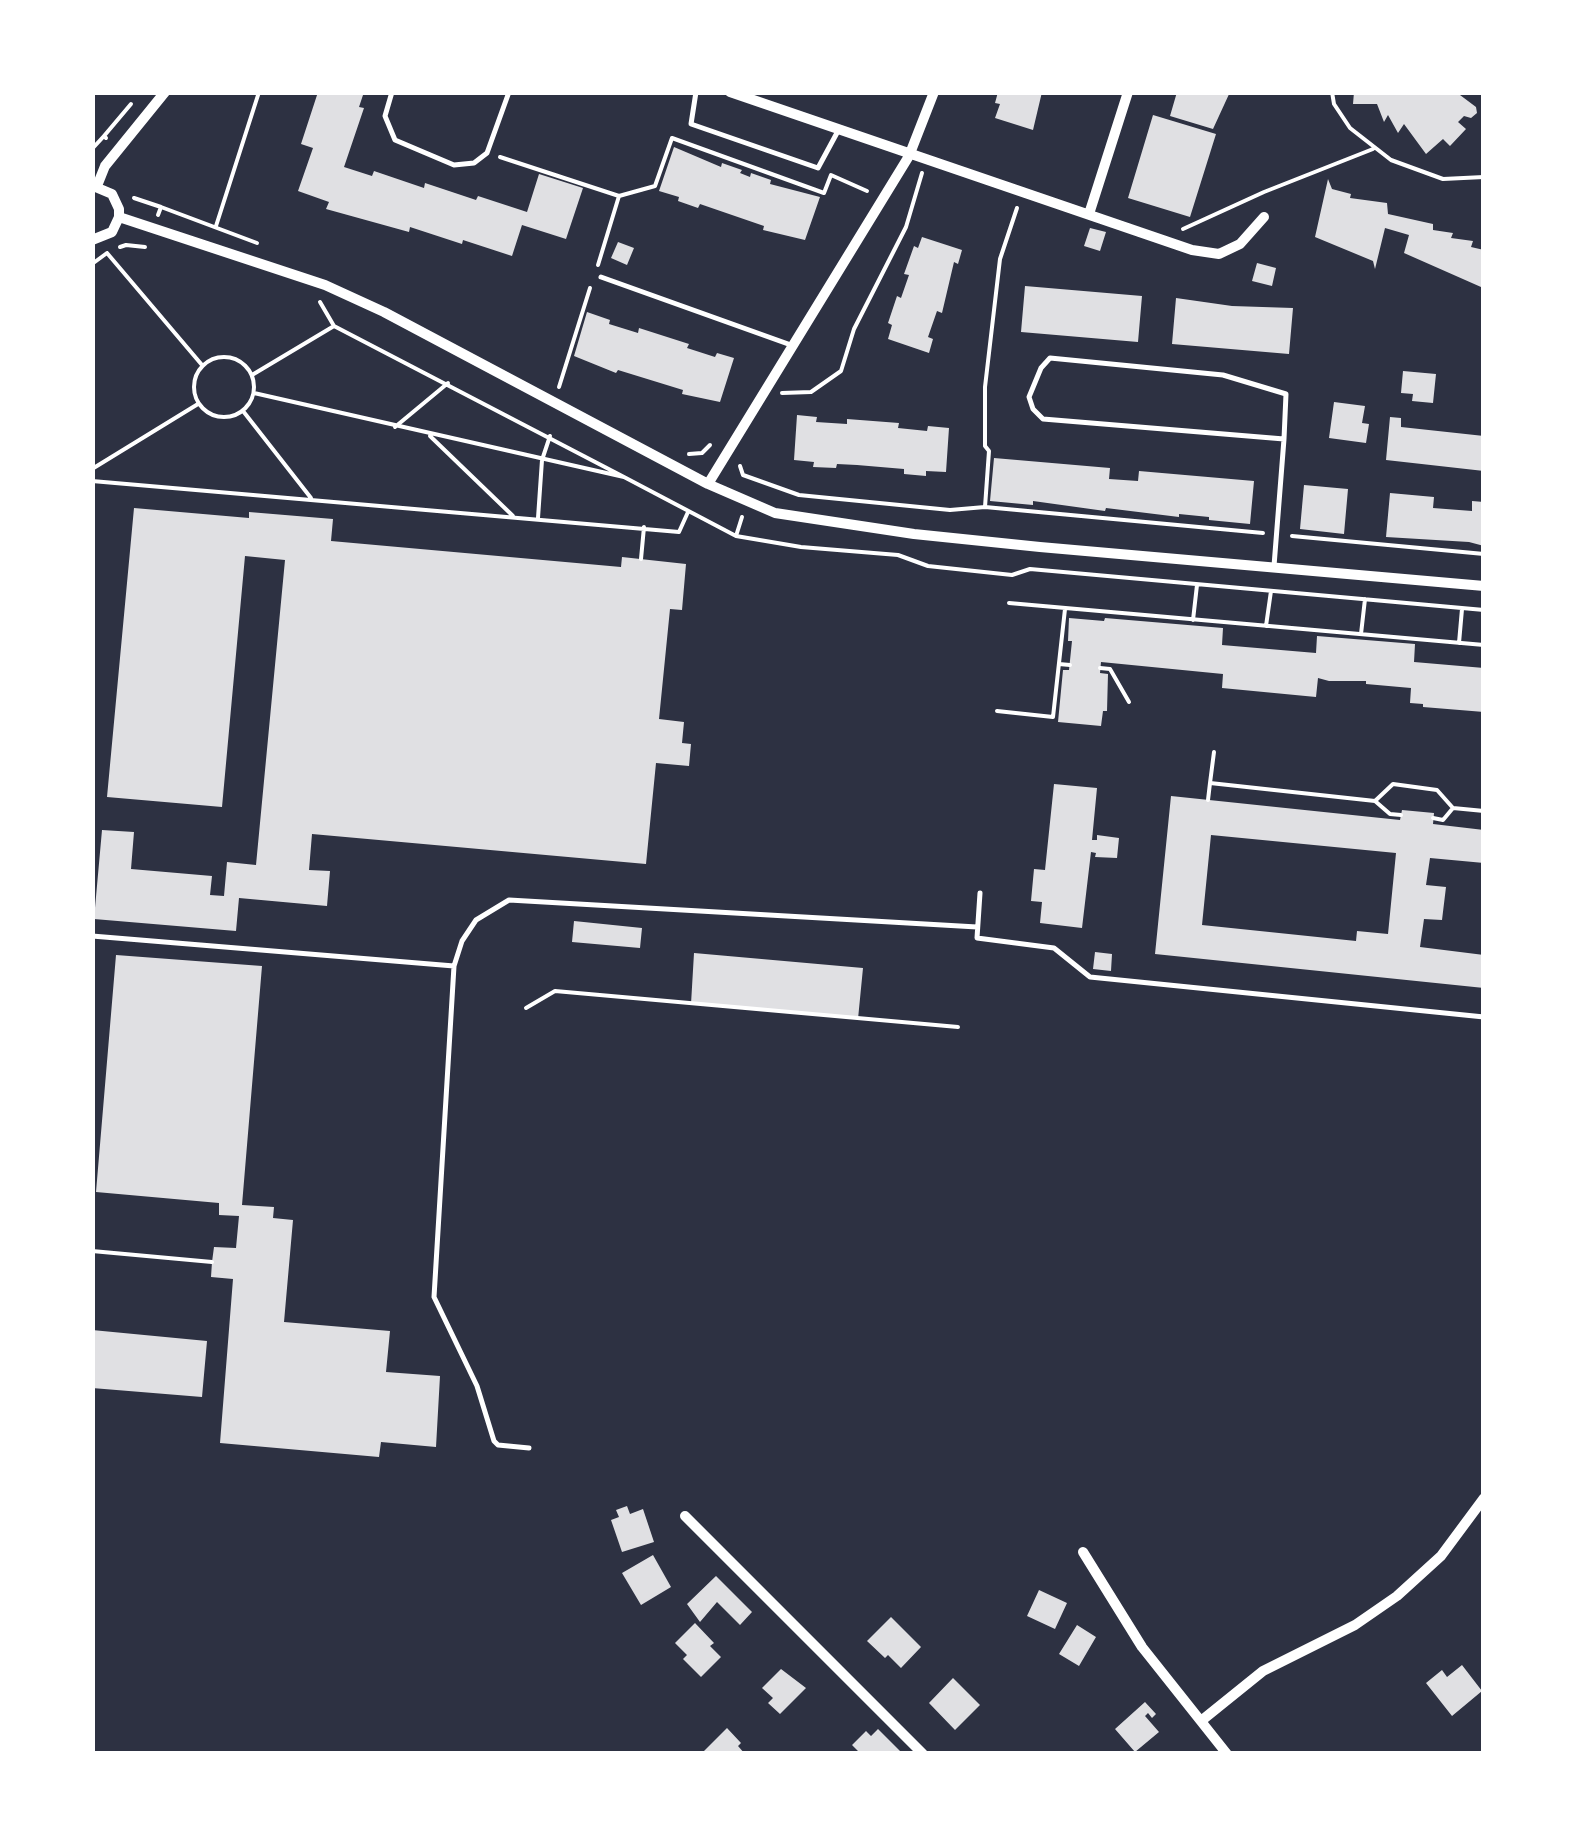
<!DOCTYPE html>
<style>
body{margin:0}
#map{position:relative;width:1576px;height:1846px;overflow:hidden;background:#2d3142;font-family:"Asap Condensed",sans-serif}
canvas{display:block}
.frame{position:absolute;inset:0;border:95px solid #fff;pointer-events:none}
</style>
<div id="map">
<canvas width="1576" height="1846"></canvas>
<div class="frame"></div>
</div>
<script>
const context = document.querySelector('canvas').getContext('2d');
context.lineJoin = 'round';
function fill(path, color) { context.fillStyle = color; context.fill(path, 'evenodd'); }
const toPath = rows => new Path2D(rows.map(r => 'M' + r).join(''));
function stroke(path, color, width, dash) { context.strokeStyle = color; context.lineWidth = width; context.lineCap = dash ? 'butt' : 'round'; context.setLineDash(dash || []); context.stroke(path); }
fill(toPath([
 [318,92,364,92,359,107,364,108,344,167,372,176,374,171,424,188,425,183,476,200,478,196,527,212,539,174,583,188,566,239,522,225,512,256,463,240,462,244,410,227,409,232,326,209,329,202,298,191,313,148,301,144],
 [998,92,1042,92,1033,130,995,118,1000,104,995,103],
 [1177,92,1230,92,1213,129,1170,116],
 [1354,92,1456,92,1476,107,1477,113,1471,118,1464,116,1458,122,1466,129,1450,146,1443,139,1426,154,1404,124,1398,133,1388,115,1384,122,1377,104,1353,104],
 [1153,115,1216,134,1190,217,1128,198],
 [674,147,721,167,722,163,742,170,740,173,750,177,751,173,771,180,770,184,820,197,805,240,763,230,764,226,700,204,698,208,678,201,679,197,659,191],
 [1328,179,1332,189,1351,194,1350,198,1387,203,1388,214,1433,224,1433,230,1453,233,1451,238,1473,241,1471,247,1484,250,1481,287,1404,253,1409,235,1385,228,1375,269,1373,261,1315,237],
 [1090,228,1106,232,1100,251,1084,246],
 [922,237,962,250,958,264,954,262,942,313,937,311,928,337,933,339,929,353,888,339,892,325,888,323,897,296,901,298,909,275,904,274,914,246,918,248],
 [618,242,634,248,627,265,611,258],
 [1257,263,1276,268,1272,286,1252,281],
 [1025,286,1142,296,1138,342,1021,332],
 [1176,298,1232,306,1293,308,1289,354,1172,344],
 [587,312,610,320,609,324,638,333,639,328,689,344,687,348,715,357,717,353,734,358,720,402,682,394,683,390,618,370,616,373,574,356],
 [1403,371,1436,374,1433,403,1412,401,1413,394,1401,393],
 [1334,402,1365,406,1362,423,1369,424,1366,443,1329,438],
 [797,415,817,417,816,422,847,424,847,419,899,423,898,428,927,431,928,426,949,428,946,472,926,471,926,476,904,474,904,469,857,465,837,464,836,468,813,467,814,462,794,460],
 [1390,417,1401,418,1401,427,1484,436,1484,471,1386,460],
 [994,458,1110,468,1109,479,1138,481,1139,471,1254,481,1250,524,1209,520,1209,517,1179,514,1179,517,1106,508,1105,511,1033,501,1033,505,990,501],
 [1304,485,1348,489,1344,534,1300,529],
 [1390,493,1434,497,1433,508,1472,511,1472,501,1484,502,1484,546,1469,542,1386,537],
 [134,508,249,518,249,512,333,519,331,541,621,567,622,557,686,564,682,610,670,609,659,719,684,722,682,743,691,744,689,766,656,763,646,864,312,834,309,870,330,871,327,906,239,898,236,931,94,919,102,830,134,832,131,869,212,876,210,895,224,896,227,862,256,865,285,560,245,556,222,807,107,797],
 [1069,618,1104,621,1105,618,1223,628,1222,645,1316,653,1317,636,1415,644,1414,662,1484,668,1484,712,1423,707,1423,704,1410,703,1411,688,1366,684,1366,681,1329,681,1318,678,1316,697,1222,688,1223,674,1101,662,1100,673,1108,674,1107,711,1103,711,1101,726,1058,722,1063,670,1069,670,1072,641,1068,641],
 [1054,784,1097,788,1092,840,1097,840,1097,835,1119,838,1117,858,1095,857,1096,853,1091,852,1082,928,1040,923,1042,902,1031,901,1034,869,1045,870],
 [1171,796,1400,820,1402,810,1434,813,1433,824,1484,830,1484,863,1430,858,1426,885,1446,887,1442,920,1424,919,1420,947,1484,955,1484,988,1155,954],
 [1211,835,1396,853,1388,934,1357,931,1356,941,1202,925],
 [574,921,642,928,640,948,572,942],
 [1095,952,1112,954,1111,971,1093,969],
 [694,953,863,968,858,1019,691,1004],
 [116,955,262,966,242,1205,274,1207,273,1218,293,1220,284,1322,390,1331,386,1372,440,1376,436,1447,381,1442,379,1457,220,1443,233,1279,211,1277,212,1262,214,1247,236,1248,239,1216,219,1215,219,1203,96,1192],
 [92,1330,207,1341,202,1397,92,1388],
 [627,1506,630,1514,643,1509,654,1542,622,1552,611,1520,619,1517,616,1510],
 [653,1555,671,1587,641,1605,622,1573],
 [716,1576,752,1612,740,1625,717,1602,700,1622,687,1604],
 [1039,1590,1067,1603,1055,1629,1027,1616],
 [891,1617,921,1647,901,1668,888,1655,885,1658,867,1641],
 [695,1623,714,1643,710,1646,721,1657,701,1677,683,1659,687,1655,675,1643],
 [1077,1625,1096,1637,1079,1666,1059,1654],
 [1462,1665,1482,1691,1452,1716,1426,1683,1442,1670,1447,1677],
 [781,1669,806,1688,780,1714,768,1703,773,1698,762,1688],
 [953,1678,980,1705,955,1730,929,1703],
 [1145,1702,1156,1714,1152,1718,1148,1713,1145,1716,1159,1732,1135,1752,1115,1729],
 [727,1728,741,1743,738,1746,745,1754,701,1754],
 [878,1729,903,1754,861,1754,852,1745,866,1731,871,1736]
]), '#e0e0e3');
stroke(toPath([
 [1332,92,1334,104,1350,128,1391,160,1443,179,1484,177],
 [106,138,104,136,131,104],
 [92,149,104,136],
 [500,157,619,196],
 [134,198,161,207],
 [158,215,161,207,257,243],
 [216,226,259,92],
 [1183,229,1264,192,1373,149],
 [120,247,126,245,145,247],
 [107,253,202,365],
 [92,264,107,253],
 [598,265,619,196,655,186,672,138,824,193,831,175,867,191],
 [320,302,334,326,624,477],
 '194 387a30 30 0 1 1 60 0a30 30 0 1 1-60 0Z',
 [252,375,334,326],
 [559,387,590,288],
 [254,393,624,477,736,536,801,547,898,555,928,566,1012,575,1030,569,1484,610],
 [782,393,811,392,841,371,854,329,906,227,922,173],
 [243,411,311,498],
 [395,427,448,383],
 [430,436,513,516],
 [689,454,702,453,710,445],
 [740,466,743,475,799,495,950,510,985,507,1263,533],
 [92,469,198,404],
 [92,481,679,532,688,512],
 [985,507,989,451,985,446,985,387,1000,259,1017,208],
 [538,518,542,460,550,436],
 [736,536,742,517],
 [1292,536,1484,554],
 [641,559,644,527],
 [1009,603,1484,645],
 [1193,620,1197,585],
 [1266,626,1271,591],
 [1361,634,1365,599],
 [1459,643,1462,609],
 [1059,664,1070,665],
 [1100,668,1110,669,1129,702],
 [997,711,1053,717,1065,609],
 [1210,783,1214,752],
 [1208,800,1210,783,1375,801,1393,784,1437,790,1453,808,1484,811],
 [1375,801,1390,814,1401,815],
 [1433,818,1443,820,1453,808],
 [526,1008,555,991,958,1027],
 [92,1251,212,1262]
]), '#fff', 4);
stroke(toPath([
 [392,92,385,116,395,140,454,165,474,163,487,153,509,92],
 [696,92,691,124,818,168,838,131],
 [601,277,791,345],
 [1274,566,1284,439,1043,419,1033,409,1029,397,1041,368,1050,358,1223,375,1286,394,1284,439],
 [980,893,977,938,1054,948,1090,977,1484,1017],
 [92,936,454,966],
 [529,1448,498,1445,494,1441,477,1386,434,1297,454,966,462,941,476,920,509,900,977,927]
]), '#fff', 5);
stroke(toPath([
 [730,92,1192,250,1219,254,1240,244,1264,217],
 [97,186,105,166,165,92],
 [1089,214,1128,92],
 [119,217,325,285,384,312,708,484,775,513,914,534,1040,547,1484,586],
 [92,240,112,232,119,217,119,209,112,194,93,186],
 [708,484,909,156,934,92],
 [685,1516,923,1754],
 [1083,1552,1142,1647,1227,1754],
 [1201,1721,1263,1671,1355,1625,1397,1596,1441,1556,1484,1498]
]), '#fff', 10);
</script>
